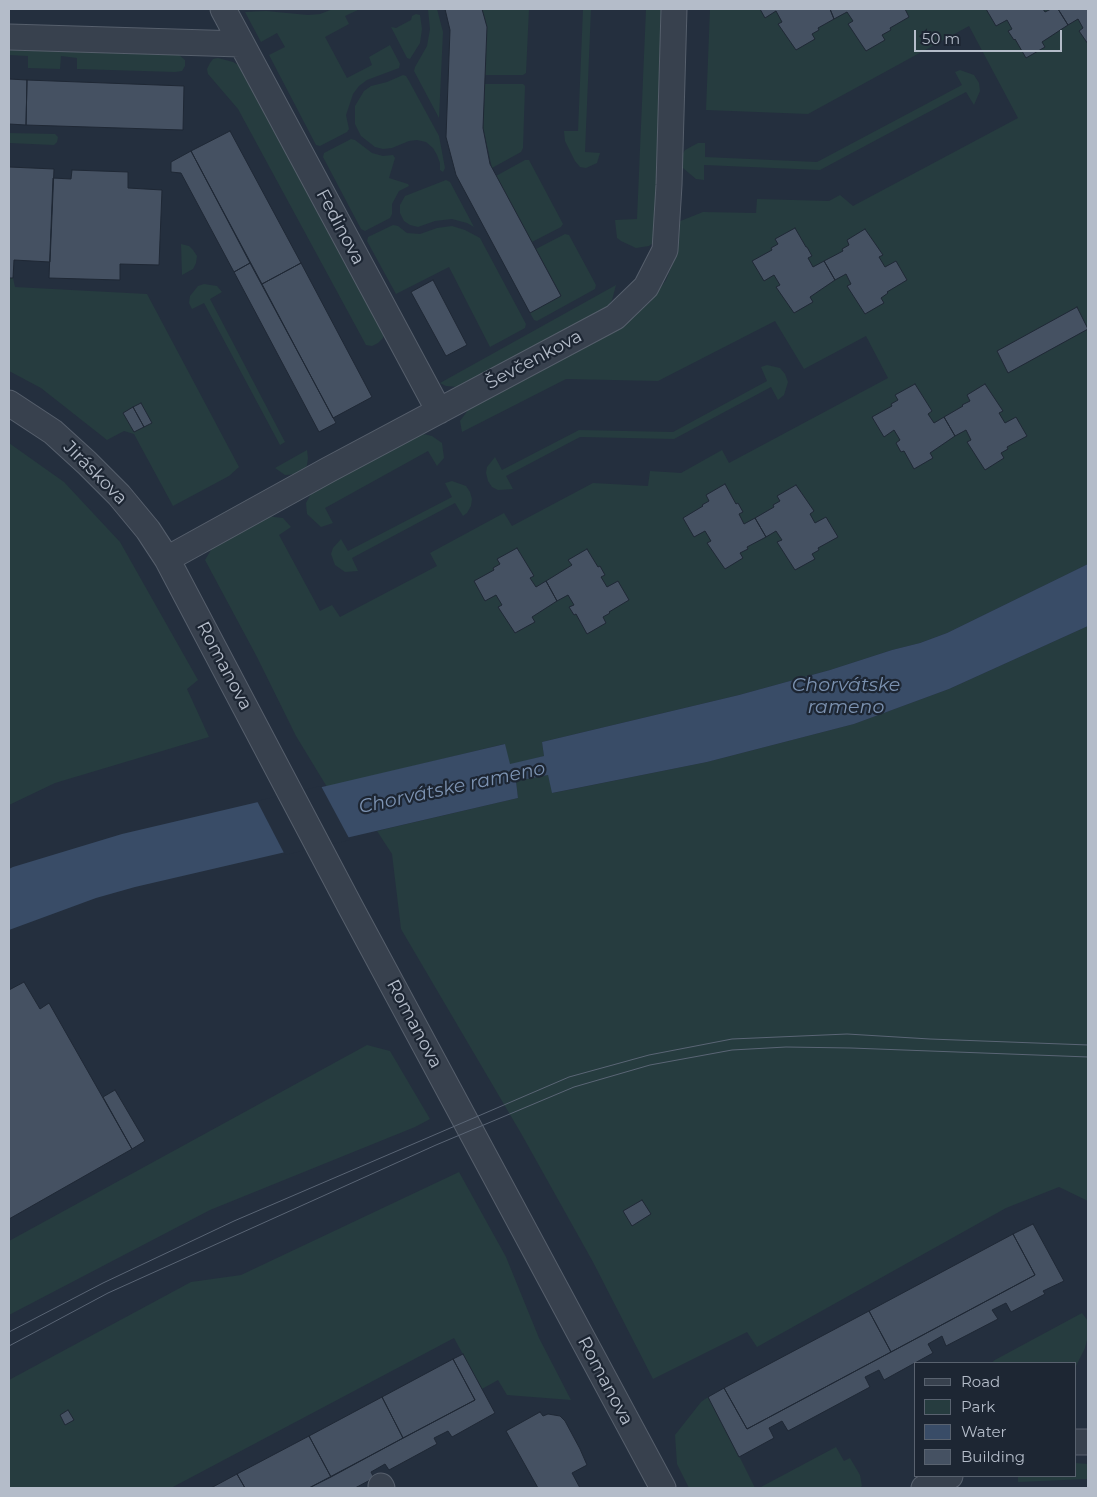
<!DOCTYPE html>
<meta charset="utf-8">
<style>
body{margin:0}
#map{position:relative;width:1097px;height:1497px;overflow:hidden;background:#242f3e;font-family:Montserrat,sans-serif}
canvas{display:block}
.frame{position:absolute;inset:0;border:10px solid #b4bcc9;pointer-events:none}
.legend{position:absolute;left:914px;top:1362px;width:162px;height:115px;box-sizing:border-box;background:#1d2633;border:1px solid #59626f;margin:0;padding:6px 9px;list-style:none;font-size:15px;color:#b4bcc9}
.legend li{display:flex;align-items:center;gap:10px;height:25px}
.legend b{width:25px;border:1px solid #59626f}
.scale{position:absolute;left:914px;top:30px;width:148px;height:22px;box-sizing:border-box;border:2px solid #b4bcc9;border-top:0;padding-left:6px;font-size:15px;line-height:18px;white-space:nowrap;color:#b4bcc9;-webkit-text-stroke:4px #1d2633;paint-order:stroke}
</style>
<div id="map">
<canvas width="1097" height="1497"></canvas>
<div class="frame"></div>
<ul class="legend">
<li><b style="height:6px;background:#38414e"></b>Road</li>
<li><b style="height:14px;background:#263c3f"></b>Park</li>
<li><b style="height:14px;background:#394c67"></b>Water</li>
<li><b style="height:14px;background:#455162"></b>Building</li>
</ul>
<div class="scale">50 m</div>
</div>
<script>
const context = document.querySelector('canvas').getContext('2d');
context.lineJoin = 'round';
function fill(path, color) { context.fillStyle = color; context.fill(path, 'evenodd'); }
const toPath = rows => new Path2D(rows.map(r => 'M' + r).join(''));
function stroke(path, color, width, dash) { context.strokeStyle = color; context.lineWidth = width; context.lineCap = dash ? 'butt' : 'round'; context.setLineDash(dash || []); context.stroke(path); }
function drawText(font, color, halo, rows, align = 'center') {
  context.font = font + ' Montserrat,sans-serif'; context.lineWidth = 4.5; context.setLineDash([]); context.textBaseline = 'middle'; context.strokeStyle = halo; context.fillStyle = color; for (const [text, x, y, turn = 0] of rows) {
    context.save(); context.translate(x, y); context.rotate((+turn || 0) * Math.PI / 180); context.textAlign = isNaN(turn) ? turn : align; if (halo) context.strokeText(text, 0, 0); context.fillText(text, 0, 0); context.restore();
  }
}
fill(toPath([
 [333,9,360,9,345,16,349,24,325,37,347,78,372,65,369,57,390,45,400,64,399,68,367,80,359,86,353,94,346,115,349,129,347,132,320,146,316,145,269,55,285,47,277,33,261,42,245,12,266,11,308,15,320,14],
 [428,9,437,9,443,32,439,118,414,71,415,67,427,46,430,29],
 [482,9,529,9,526,73,523,75,485,75,487,27],
 [583,9,591,9,585,152,600,153,597,163,586,168,580,167,575,161,565,141,564,131,578,131],
 [646,9,664,9,654,242,649,246,636,248,621,241,617,238,615,220,637,219],
 [710,9,1088,9,1088,564,947,633,920,643,892,650,830,670,739,695,542,742,544,756,509,765,504,744,327,787,296,736,257,657,205,560,214,545,266,516,283,518,291,527,279,535,320,611,332,605,340,617,437,566,430,553,504,513,512,526,593,483,648,486,650,471,681,473,722,450,729,463,888,378,866,336,804,369,775,321,658,381,566,379,462,432,460,421,471,406,627,323,651,301,666,280,676,256,678,222,703,212,756,213,757,199,829,201,840,195,853,206,1018,118,969,26,808,114,706,110],
 [416,14,420,15,422,29,420,43,410,59,407,58,391,27,396,28,411,20,412,16],
 [9,49,178,54,185,60,185,66,182,71,175,72,77,69,77,58,61,56,60,69,28,68,28,56,9,55],
 [218,58,233,62,240,66,384,333,383,338,378,343,372,346,366,345,238,109,208,74,207,69,210,63,213,59],
 [960,70,974,75,979,83,980,91,974,105,966,92,820,170,704,165,704,180,696,179,683,168,680,158,685,150,698,143,705,143,705,157,817,162,962,85,955,72],
 [403,75,406,76,409,81,439,136,445,168,443,172,440,170,440,163,437,155,433,148,426,142,417,140,409,141,392,148,383,149,375,147,361,136,355,124,355,106,364,91,371,86,387,82],
 [485,84,523,84,525,86,523,148,521,152,492,168,483,128],
 [9,133,55,134,58,137,57,142,54,145,9,143],
 [351,139,355,140,372,153,383,156,393,155,395,158,389,178,408,184,409,186,399,191,392,204,392,214,390,218,365,231,361,229,323,157,324,153],
 [525,160,529,160,563,224,561,227,532,242,496,176],
 [446,180,450,182,474,227,467,223,452,219,435,221,418,227,410,225,404,221,400,213,400,205,405,196],
 [393,225,398,226,407,233,420,234,437,228,452,226,465,230,480,238,526,324,525,328,490,347,449,267,396,294,367,241,368,237],
 [565,234,569,235,596,285,595,289,537,321,534,320,530,313,561,295,536,249],
 [181,244,189,246,193,250,197,256,196,263,193,269,182,275],
 [9,278,13,278,15,287,147,294,239,467,229,476,173,506,134,434,124,431,107,440,41,388,9,371],
 [204,284,217,286,222,292,210,299,285,442,280,445,204,303,192,309,189,303,190,296,198,286],
 [616,285,612,300,608,307,458,387,446,386,440,383],
 [767,365,780,368,785,374,788,382,784,395,778,400,771,387,674,439,580,437,506,476,513,489,498,490,492,487,488,481,486,473,487,467,495,457,502,470,579,430,673,432,767,381,761,367],
 [419,433,432,436,442,443,444,458,437,466,428,451,325,508,333,523,321,527,307,514,306,503,312,492],
 [9,443,64,482,120,542,198,680,187,689,209,737,55,783,9,805],
 [307,450,308,458,307,465,304,470,298,474,285,475,275,468],
 [452,481,466,486,470,492,472,499,471,506,467,513,463,516,455,503,352,558,358,571,345,572,335,565,331,554,333,548,341,539,348,551,452,497,445,483],
 [1088,626,1088,1201,1059,1187,1006,1208,757,1347,747,1332,653,1379,593,1262,522,1135,401,929,392,854,377,831,518,798,516,781,548,775,553,793,707,762,854,724,949,689],
 [367,1045,390,1051,430,1119,415,1127,210,1210,9,1315,9,1241],
 [459,1172,506,1257,539,1338,571,1400,507,1395,498,1380,482,1389,454,1338,171,1488,9,1488,9,1380,191,1282,241,1275],
 [1082,1313,1088,1321,1088,1336,1085,1348,1076,1366,1076,1363,994,1363,993,1361],
 [708,1397,738,1454,755,1488,689,1488,677,1464,675,1435,701,1402],
 [836,1447,844,1461,850,1458,860,1475,862,1486,859,1488,759,1488],
 [1076,1463,1088,1464,1088,1479,1018,1482,1018,1476,1076,1476]
]), '#263c3f');
fill(toPath([
 [1088,564,1088,626,949,689,854,724,707,762,552,793,548,775,516,781,518,798,135,887,96,898,9,930,9,869,13,867,122,834,505,744,510,764,544,756,542,742,739,695,830,670,892,650,920,643,947,633]
]), '#394c67');
fill(toPath([
 [321,786,350,840,285,855,257,801]
]), '#242f3e');
const building = toPath([
 [445,9,482,9,487,27,483,128,490,164,561,296,530,313,456,175,446,137,450,30,445,9],
 [760,9,830,9,834,19,818,28,819,30,812,34,815,39,796,50,778,24,782,22,776,11,765,18,760,9],
 [830,9,905,9,909,17,890,28,891,30,882,35,885,40,866,51,848,24,853,21,847,12,834,19,830,9],
 [986,9,1043,9,1045,12,1051,9,1058,9,1068,25,1042,42,1045,47,1026,58,1015,39,1014,40,1008,31,1012,29,1007,20,996,26,986,9],
 [1058,9,1088,9,1088,44,1079,31,1083,28,1078,19,1068,25,1058,9],
 [9,79,27,80,26,125,9,124,9,79],
 [27,80,184,86,183,130,26,125,27,80],
 [230,131,301,263,262,284,191,151,230,131],
 [191,151,250,263,234,272,181,173,171,172,171,162,191,151],
 [9,167,54,169,50,262,14,260,13,278,9,278,9,167],
 [72,170,128,172,128,188,162,190,159,265,120,264,120,280,49,278,53,178,71,179,72,170],
 [795,228,806,247,807,247,812,256,808,258,813,267,824,261,835,280,810,297,813,302,794,313,776,287,780,285,774,275,764,281,752,261,772,250,771,248,778,244,775,239,795,228],
 [865,229,883,255,879,257,885,267,896,261,907,280,887,292,888,293,881,298,884,303,865,314,847,286,851,284,846,274,835,280,824,261,843,251,842,249,849,245,847,240,865,229],
 [250,263,336,423,319,432,234,272,250,263],
 [301,263,372,397,333,418,262,284,301,263],
 [433,280,467,345,446,356,411,292,433,280],
 [1077,307,1088,329,1008,373,997,351,1077,307],
 [915,384,932,411,928,414,934,423,944,417,955,436,930,453,933,458,914,469,904,451,901,452,896,443,900,440,894,430,884,437,872,417,892,406,891,404,898,400,895,395,915,384],
 [985,384,1003,411,999,413,1005,423,1016,417,1027,436,1007,447,1008,449,1001,453,1004,458,985,470,967,442,971,440,966,430,955,436,944,417,963,406,962,405,970,401,967,395,985,384],
 [141,403,152,423,144,427,133,407,141,403],
 [133,407,144,427,134,432,123,413,133,407],
 [725,484,736,504,738,503,743,512,739,514,744,524,755,518,766,537,747,547,748,549,740,553,743,558,725,569,707,543,711,541,705,531,694,537,683,518,703,506,702,505,709,501,706,495,725,484],
 [796,485,814,511,810,514,815,523,826,517,838,537,818,548,819,550,812,554,815,559,795,570,777,542,782,540,776,531,766,537,755,518,774,507,773,505,780,501,777,496,796,485],
 [517,548,534,576,530,578,536,587,546,581,557,601,532,617,535,622,515,633,498,607,502,605,496,595,485,601,474,581,494,570,493,568,500,564,497,559,517,548],
 [587,549,598,567,600,566,605,575,601,577,607,587,618,581,629,600,609,612,610,613,603,617,606,623,587,634,576,614,574,615,569,607,574,605,568,595,557,601,546,581,572,565,568,560,587,549],
 [24,982,40,1009,49,1003,132,1149,9,1219,9,990,24,982],
 [115,1090,145,1141,132,1149,103,1097,115,1090],
 [642,1200,651,1214,632,1226,623,1211,642,1200],
 [1033,1224,1064,1281,1043,1291,1045,1294,1011,1312,1006,1303,992,1310,998,1319,946,1346,942,1336,928,1344,933,1353,884,1380,879,1370,865,1377,870,1387,788,1431,782,1421,769,1428,774,1438,739,1457,708,1397,724,1388,747,1429,1035,1275,1013,1234,1033,1224],
 [1013,1234,1035,1275,891,1352,869,1311,1013,1234],
 [869,1311,891,1352,747,1429,724,1388,869,1311],
 [463,1354,495,1413,452,1437,448,1431,434,1438,437,1444,389,1470,385,1464,371,1472,374,1478,355,1488,309,1488,475,1400,453,1359,463,1354],
 [453,1359,475,1400,403,1438,382,1397,453,1359],
 [382,1397,403,1438,331,1477,309,1436,382,1397],
 [68,1410,74,1420,65,1425,60,1415,68,1410],
 [540,1412,543,1416,548,1414,560,1416,565,1421,580,1449,587,1465,572,1473,580,1488,538,1488,506,1431,540,1412],
 [309,1436,331,1477,309,1488,245,1488,237,1474,309,1436],
 [237,1474,245,1488,211,1488,237,1474]
]);
fill(building, '#455162');
stroke(building, '#1f2835', 1);
const minor = toPath([
 [223,9,439,411],
 [9,37,241,44],
 [9,403,53,432,87,463,119,495,148,530,167,559,351,908,663,1488],
 [167,559,328,470,615,317,646,287,665,250,669,185,674,9],
 [1076,1442,1088,1442],
 [381,1486,382,1488],
 [924,1488,950,1476]
]);
stroke(minor, '#565f6c', 27);
stroke(minor, '#38414e', 25);
stroke(toPath([
 [9,1332,103,1283,234,1221,569,1077,649,1055,732,1039,847,1034,930,1039,1088,1045],
 [9,1346,108,1293,436,1145,574,1087,650,1065,732,1050,786,1047,851,1048,1088,1057]
]), '#5a6575', 1);
drawText('18px', '#b4bcc9', '#1d2633', [
 ["Fedinova",340,227,62],
 ["Ševčenkova",534,360,-28],
 ["Jiráskova",95,473,45],
 ["Romanova",224,666,62],
 ["Romanova",414,1024,62],
 ["Romanova",605,1381,62]
]);
drawText('italic 19px', '#7c92b1', '#1d2633', [
 ["Chorvátske",846,685],
 ["rameno",846,707],
 ["Chorvátske rameno",452,788,-12]
]);
</script>
